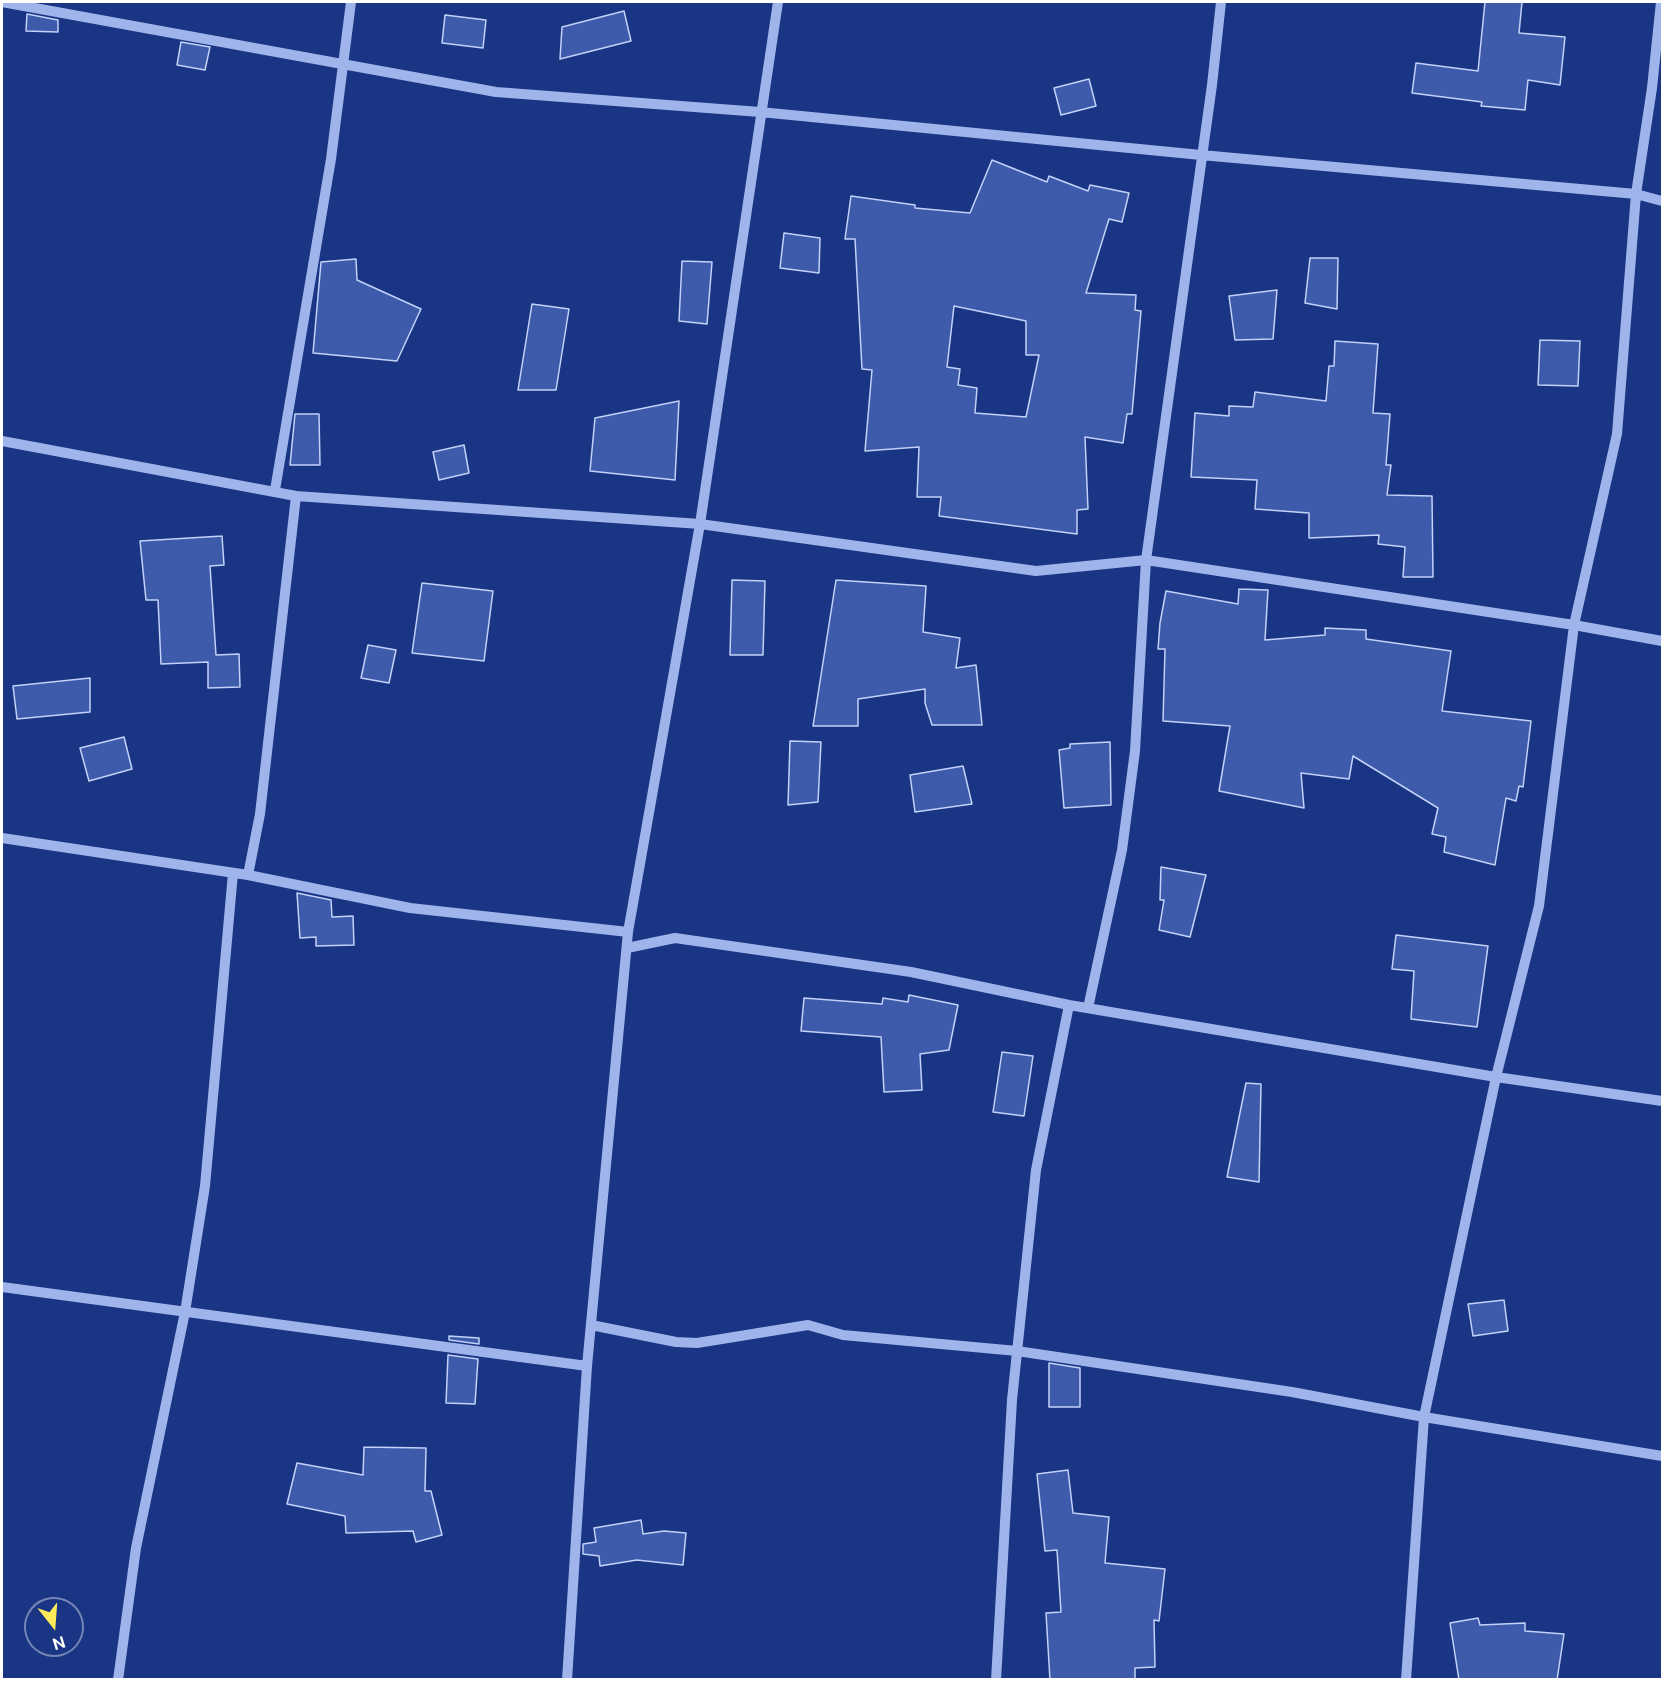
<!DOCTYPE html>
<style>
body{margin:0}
#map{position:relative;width:1664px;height:1681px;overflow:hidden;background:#193583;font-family:"Public Sans",sans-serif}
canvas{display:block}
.frame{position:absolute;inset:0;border:3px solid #fff;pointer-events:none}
.north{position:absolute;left:24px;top:1597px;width:60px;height:60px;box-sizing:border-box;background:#193583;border:2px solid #7586b5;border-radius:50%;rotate:163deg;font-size:16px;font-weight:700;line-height:24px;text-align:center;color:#fff}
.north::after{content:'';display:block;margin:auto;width:21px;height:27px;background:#feeb59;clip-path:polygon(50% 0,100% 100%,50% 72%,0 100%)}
</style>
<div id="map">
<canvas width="1664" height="1681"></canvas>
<div class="frame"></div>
<div class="north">N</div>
</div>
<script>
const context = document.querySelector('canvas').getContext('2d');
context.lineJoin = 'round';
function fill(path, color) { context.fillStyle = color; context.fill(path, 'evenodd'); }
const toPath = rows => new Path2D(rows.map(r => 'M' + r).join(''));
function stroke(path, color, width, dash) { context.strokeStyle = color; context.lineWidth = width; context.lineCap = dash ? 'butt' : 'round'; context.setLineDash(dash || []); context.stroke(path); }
const building = toPath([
 [1485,2,1522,2,1519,33,1565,37,1560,85,1528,80,1525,110,1481,106,1482,102,1412,93,1416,63,1478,71,1485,2],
 [624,11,631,41,560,59,562,27,624,11],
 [27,14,58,20,58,32,26,31,27,14],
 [445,15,486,20,483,48,442,43,445,15],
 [181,42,210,47,205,70,177,65,181,42],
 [1089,79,1096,106,1061,115,1054,88,1089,79],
 [992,160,1047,182,1049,176,1088,191,1090,185,1129,193,1122,222,1109,219,1086,293,1136,295,1135,310,1141,311,1132,414,1127,414,1123,443,1085,437,1088,509,1077,510,1077,534,939,516,941,497,917,497,919,447,865,451,872,370,862,369,855,239,845,239,851,196,915,205,915,208,970,213,992,160],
 [954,306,1026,321,1026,355,1039,355,1026,417,975,413,977,388,958,385,960,369,947,367,954,306],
 [784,233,820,238,819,273,780,268,784,233],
 [1310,258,1338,258,1337,309,1305,303,1310,258],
 [356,259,357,280,421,309,397,361,313,353,321,262,356,259],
 [682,261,712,262,707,324,679,321,682,261],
 [1277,290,1273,339,1235,340,1229,296,1277,290],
 [532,304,569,309,556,390,518,390,532,304],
 [1540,340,1580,341,1578,386,1538,385,1540,340],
 [1335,341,1378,344,1373,413,1390,414,1386,465,1391,465,1387,495,1432,496,1433,577,1403,577,1405,547,1378,544,1379,535,1309,538,1309,513,1255,509,1257,480,1191,477,1195,413,1229,416,1229,406,1253,407,1255,392,1326,401,1329,366,1334,366,1335,341],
 [679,401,675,480,590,471,595,418,679,401],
 [295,414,319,414,320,465,290,465,295,414],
 [464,445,469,473,439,480,433,452,464,445],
 [222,536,224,565,210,566,216,655,239,654,240,687,208,688,208,662,161,664,158,600,146,600,140,541,222,536],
 [732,580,765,581,763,655,730,655,732,580],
 [836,580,926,586,923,632,960,638,956,668,976,665,982,725,932,725,925,703,925,689,858,699,858,726,813,726,836,580],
 [422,583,493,591,484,661,412,653,422,583],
 [1239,589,1268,590,1265,640,1325,635,1325,628,1366,630,1366,639,1451,651,1442,711,1531,721,1523,787,1519,786,1516,801,1506,798,1495,865,1444,852,1446,837,1432,834,1438,808,1353,756,1349,779,1301,773,1304,808,1219,791,1230,726,1163,721,1165,649,1158,649,1160,623,1166,591,1238,604,1239,589],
 [368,645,396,650,389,683,361,678,368,645],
 [90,678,90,712,17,719,13,686,90,678],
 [124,737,132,769,89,781,80,748,124,737],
 [790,741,821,742,818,802,788,805,790,741],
 [1110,742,1111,805,1064,808,1059,750,1070,748,1070,744,1110,742],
 [963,766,972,804,915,812,910,775,963,766],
 [1161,867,1206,875,1190,937,1159,930,1164,900,1160,900,1161,867],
 [297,893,331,900,332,917,353,916,354,945,316,946,316,937,300,938,297,893],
 [1396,935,1488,946,1477,1027,1411,1019,1414,971,1392,969,1396,935],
 [909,995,958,1005,949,1050,920,1054,922,1090,884,1092,881,1037,801,1031,804,998,882,1004,883,998,908,1002,909,995],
 [1002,1052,1033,1056,1024,1116,993,1112,1002,1052],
 [1246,1083,1261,1084,1259,1182,1227,1177,1246,1083],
 [1504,1300,1508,1331,1473,1336,1468,1304,1504,1300],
 [449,1336,479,1338,479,1344,449,1340,449,1336],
 [448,1355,478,1359,475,1404,446,1403,448,1355],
 [1049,1363,1080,1368,1080,1407,1049,1407,1049,1363],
 [364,1447,426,1448,425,1491,431,1491,442,1535,416,1542,413,1531,346,1533,345,1516,287,1504,297,1463,363,1475,364,1447],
 [1068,1470,1073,1513,1109,1517,1105,1563,1165,1569,1159,1621,1154,1620,1155,1667,1135,1668,1135,1680,1050,1680,1046,1613,1061,1612,1057,1550,1045,1551,1037,1474,1068,1470],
 [641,1520,643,1534,664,1531,686,1533,683,1565,637,1560,600,1566,599,1556,583,1554,583,1544,596,1542,594,1528,641,1520],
 [1478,1618,1480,1625,1525,1623,1525,1631,1564,1634,1557,1680,1459,1680,1450,1623,1478,1618]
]);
fill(building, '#3e5bab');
stroke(building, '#c3d2f9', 1.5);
stroke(toPath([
 [2,2,496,92,760,112,1201,155,1636,194,1662,201],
 [2,441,296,496,700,524,1036,571,1146,560,1574,625,1662,641],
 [275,490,331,159,351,2],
 [2,838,248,875,410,908,628,932],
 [248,875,260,814,296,496],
 [627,948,675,938,911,972,1069,1005,1496,1077,1662,1101],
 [1088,1008,1122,850,1135,751,1146,560,1212,85,1221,2],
 [2,1287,587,1366],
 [591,1325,676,1342,697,1343,808,1325,843,1335,1017,1351,1292,1392,1424,1417,1662,1456],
 [118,1680,136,1548,185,1312,205,1186,233,873],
 [567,1680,587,1366,628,932,700,524,778,2],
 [996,1680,1012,1400,1036,1170,1069,1005],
 [1406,1680,1424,1417,1496,1077,1539,906,1574,625,1617,434,1636,194,1652,88,1661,2]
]), '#9eb4eb', 10);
</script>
